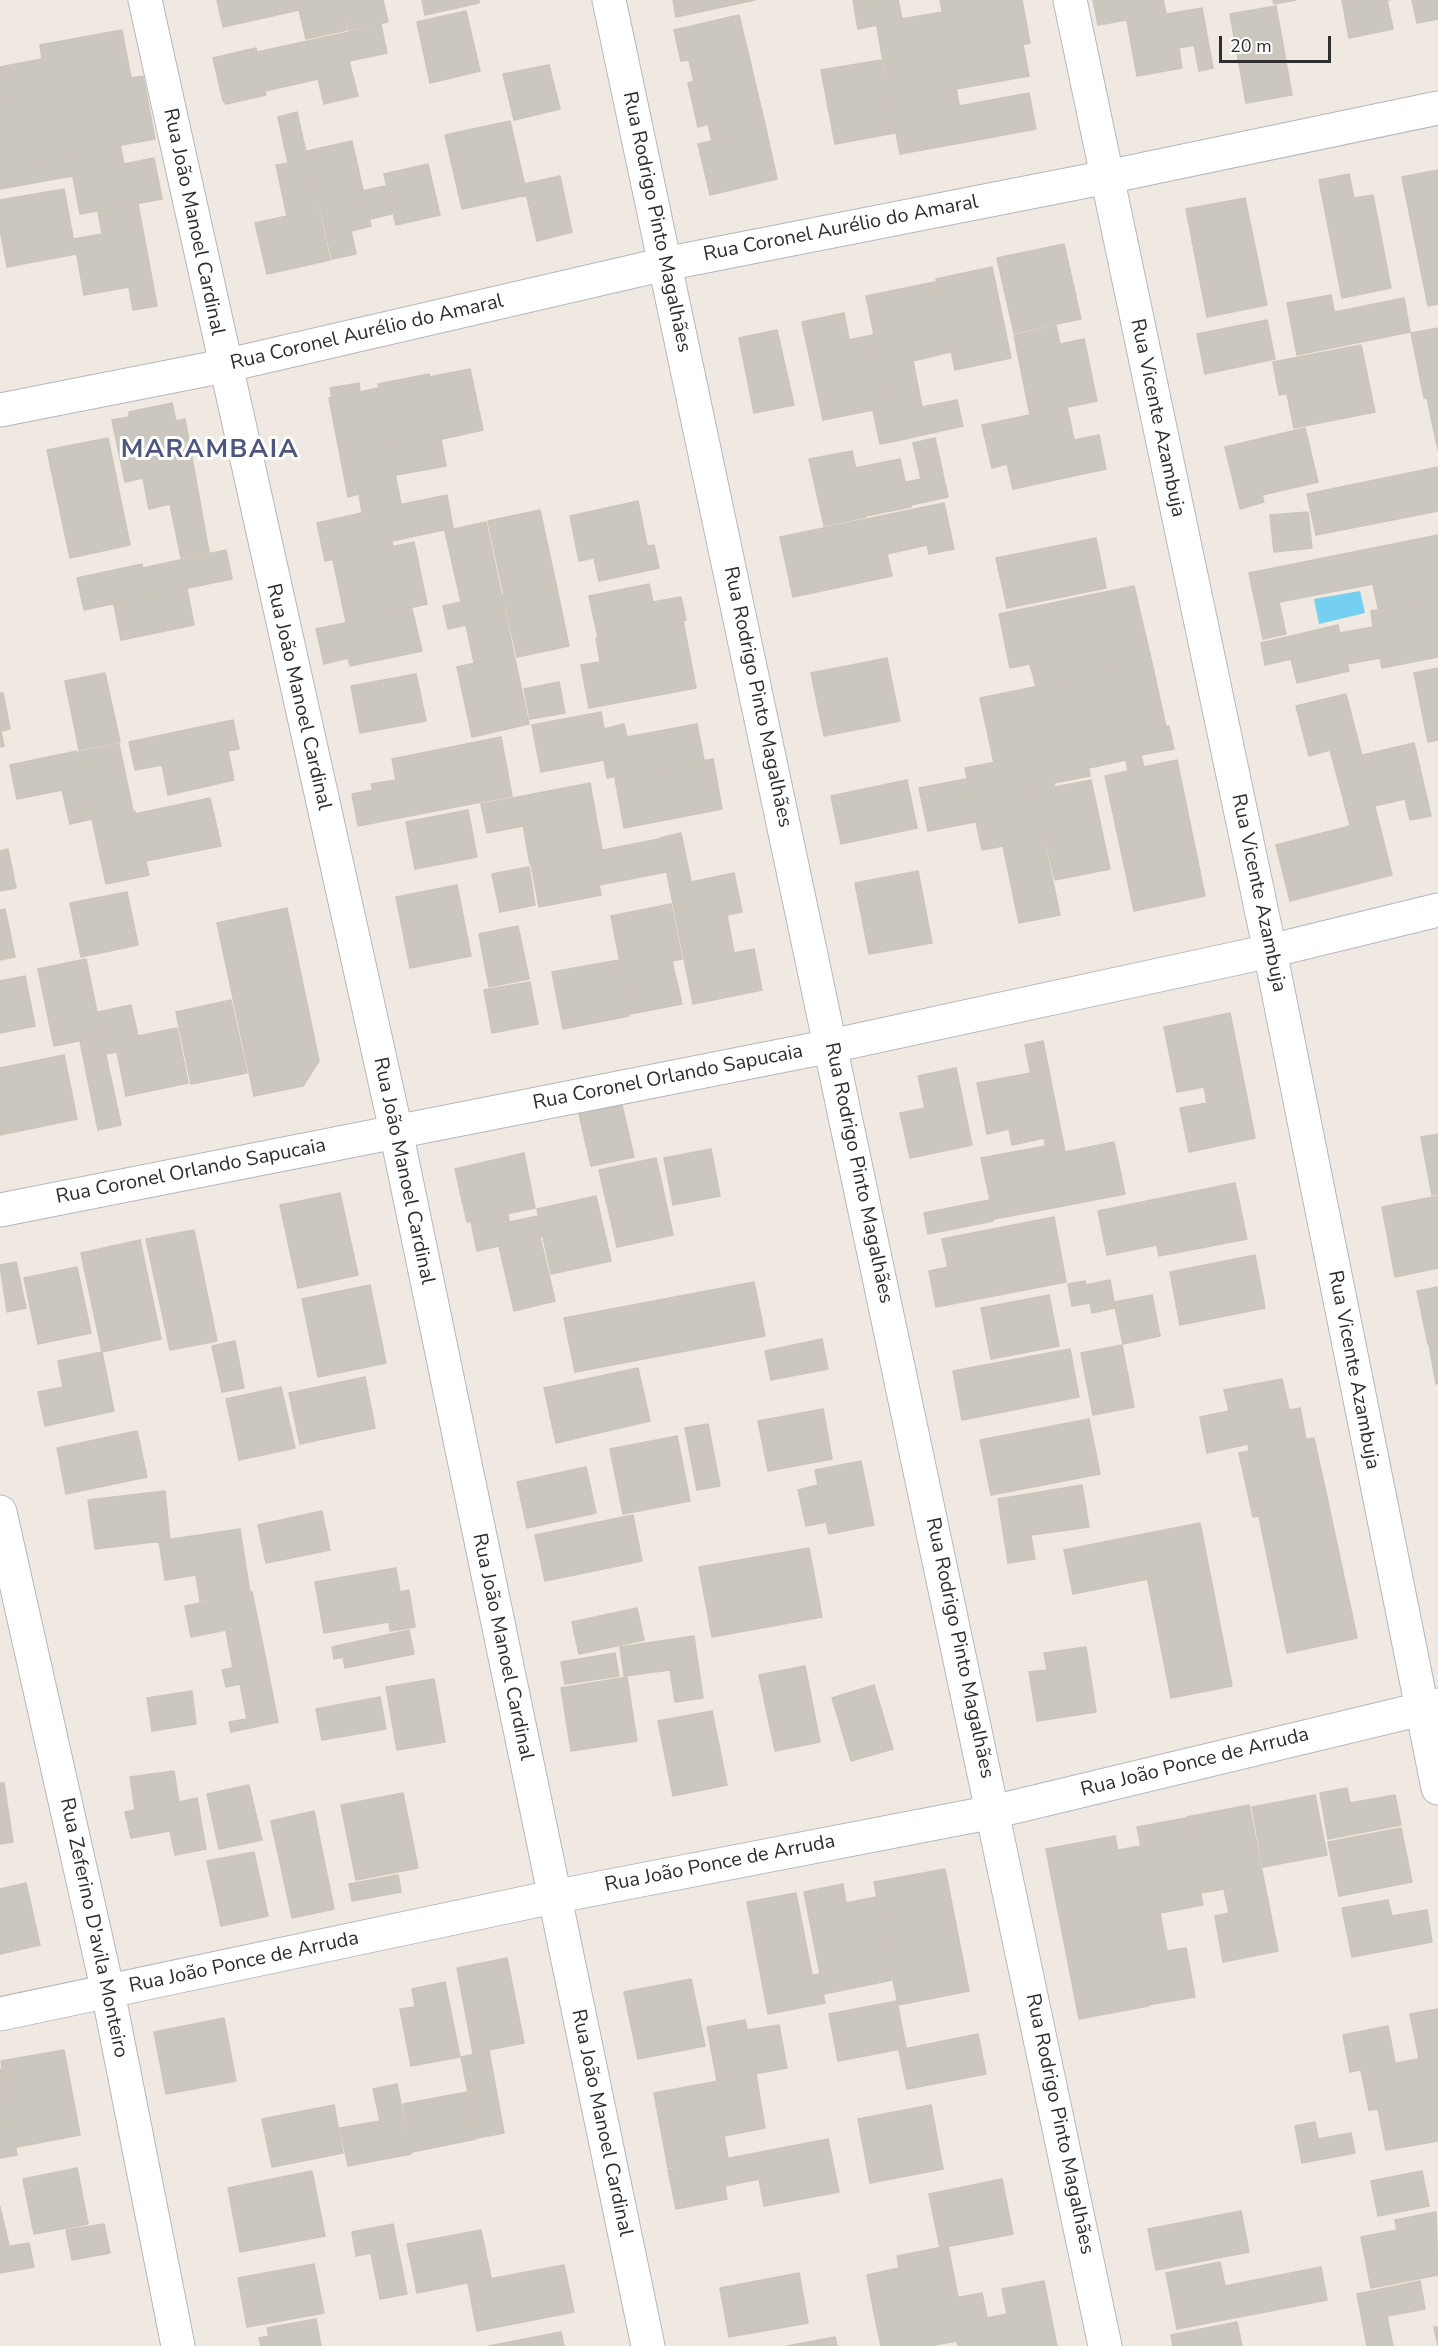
<!DOCTYPE html>
<meta charset="utf-8">
<style>
body{margin:0}
#map{position:relative;width:1438px;height:2346px;overflow:hidden;background:#efe9e1;font-family:"Nunito Sans",sans-serif}
canvas{display:block}
.scale{position:absolute;left:1219px;top:36px;width:112px;height:27px;box-sizing:border-box;border:3px solid #2e2e2e;border-top:0;padding-left:8px;font-size:18px;line-height:21px;white-space:nowrap;color:#2e2e2e;-webkit-text-stroke:4px #fff;paint-order:stroke}
</style>
<div id="map">
<canvas width="1438" height="2346"></canvas>
<div class="scale">20 m</div>
</div>
<script>
const context = document.querySelector('canvas').getContext('2d');
context.lineJoin = 'round';
function fill(path, color) { context.fillStyle = color; context.fill(path, 'evenodd'); }
const toPath = rows => new Path2D(rows.map(r => 'M' + r).join(''));
function stroke(path, color, width, dash) { context.strokeStyle = color; context.lineWidth = width; context.lineCap = dash ? 'butt' : 'round'; context.setLineDash(dash || []); context.stroke(path); }
function drawText(font, color, halo, rows, align = 'center') {
  context.font = font + ' "Nunito Sans",sans-serif'; context.lineWidth = 6; context.setLineDash([]); context.textBaseline = 'middle'; context.strokeStyle = halo; context.fillStyle = color; for (const [text, x, y, turn = 0] of rows) {
    context.save(); context.translate(x, y); context.rotate((+turn || 0) * Math.PI / 180); context.textAlign = isNaN(turn) ? turn : align; if (halo) context.strokeText(text, 0, 0); context.fillText(text, 0, 0); context.restore();
  }
}
fill(toPath([
 [1360,591,1365,613,1319,624,1314,599]
]), '#75cff0');
const building = toPath([
 [217,0,341,0,347,30,306,39,299,10,223,27,217,0],
 [342,0,383,0,388,22,349,30,342,0],
 [422,0,479,0,479,3,425,15,422,0],
 [673,0,755,0,676,17,673,0],
 [853,0,872,0,877,25,858,29,853,0],
 [872,0,898,0,902,19,942,12,966,142,900,154,872,0],
 [940,0,1022,0,1030,43,951,58,940,0],
 [1093,0,1163,0,1166,13,1098,25,1093,0],
 [1273,0,1296,0,1274,4,1273,0],
 [1342,0,1390,0,1387,0,1393,29,1349,38,1342,0],
 [1412,0,1438,0,1438,19,1417,23,1412,0],
 [1276,6,1292,95,1246,103,1230,14,1276,6],
 [1202,8,1213,68,1199,71,1194,45,1179,48,1182,68,1137,76,1127,21,1202,8],
 [466,11,480,71,430,83,417,22,466,11],
 [739,15,752,69,694,82,689,60,681,61,674,30,739,15],
 [381,25,387,53,349,61,358,96,324,104,318,79,265,91,266,95,226,104,223,101,213,58,256,48,257,52,381,25],
 [122,30,131,78,0,101,0,67,42,59,40,45,122,30],
 [1023,45,1029,76,956,89,950,58,1023,45],
 [881,60,895,133,835,144,821,70,881,60],
 [549,65,560,109,514,120,503,74,549,65],
 [752,69,766,129,712,142,708,124,698,127,688,83,752,69],
 [143,76,155,139,0,167,0,102,143,76],
 [1029,93,1036,129,966,142,959,106,1029,93],
 [297,112,330,260,267,274,255,223,287,216,276,165,288,163,278,117,297,112],
 [510,121,527,195,462,209,445,135,510,121],
 [766,129,777,179,710,195,698,144,766,129],
 [352,141,371,226,351,231,356,254,332,259,307,151,352,141],
 [120,145,124,164,154,158,162,199,80,214,73,176,61,178,58,157,120,145],
 [57,157,61,178,0,189,0,167,57,157],
 [428,164,440,215,396,225,384,174,428,164],
 [1438,170,1438,304,1428,306,1402,177,1438,170],
 [1349,174,1354,198,1373,195,1391,288,1342,298,1319,180,1349,174],
 [560,176,572,232,537,241,524,184,560,176],
 [385,186,392,214,370,219,363,191,385,186],
 [64,189,76,254,7,267,0,229,0,200,64,189],
 [1245,198,1267,305,1207,317,1186,209,1245,198],
 [138,204,157,306,133,310,129,287,84,295,74,239,102,234,98,211,138,204],
 [1064,244,1081,319,1014,333,997,258,1064,244],
 [992,267,1011,358,955,370,936,279,992,267],
 [935,282,950,352,913,361,922,407,957,400,963,426,896,441,866,296,935,282],
 [1331,295,1341,346,1297,355,1287,303,1331,295],
 [1404,298,1410,332,1341,346,1335,312,1404,298],
 [844,313,849,340,873,335,896,441,880,444,873,410,823,420,802,322,844,313],
 [1267,320,1275,359,1205,374,1197,334,1267,320],
 [1056,326,1060,344,1084,339,1097,401,1030,415,1014,335,1056,326],
 [1438,328,1438,396,1424,398,1411,333,1438,328],
 [777,330,794,405,754,413,739,338,777,330],
 [1361,345,1375,412,1294,428,1287,394,1279,395,1273,362,1361,345],
 [470,369,483,430,442,439,429,377,470,369],
 [429,374,446,466,396,475,378,384,429,374],
 [359,383,360,392,378,388,401,504,362,512,359,494,348,497,329,398,332,397,330,388,359,383],
 [1438,396,1438,450,1427,398,1438,396],
 [172,403,176,421,185,419,209,552,181,558,170,504,149,509,143,478,125,482,112,420,129,417,129,412,172,403],
 [1067,407,1074,440,1099,435,1106,469,1013,489,1007,464,992,468,982,425,1067,407],
 [1305,428,1318,482,1262,495,1264,502,1240,509,1225,447,1305,428],
 [108,438,130,545,70,558,47,450,108,438],
 [935,438,948,497,911,505,907,482,921,479,913,443,935,438],
 [852,451,866,517,824,526,809,459,852,451],
 [900,459,911,507,865,516,855,468,900,459],
 [1438,467,1438,511,1316,535,1307,494,1438,467],
 [447,495,453,528,392,541,384,508,447,495],
 [638,501,647,546,654,545,659,568,599,581,594,558,579,561,570,516,638,501],
 [944,503,954,549,929,554,927,545,887,554,892,576,793,597,780,537,944,503],
 [384,508,393,547,325,561,317,523,384,508],
 [540,510,556,584,504,595,488,521,540,510],
 [1308,512,1312,548,1274,552,1270,515,1308,512],
 [486,522,501,593,461,602,445,531,486,522],
 [1438,535,1438,596,1378,608,1373,584,1279,602,1286,634,1263,639,1249,573,1438,535],
 [1096,538,1106,588,1007,608,996,558,1096,538],
 [414,542,427,604,346,622,333,560,414,542],
 [226,550,232,579,149,596,143,568,226,550],
 [142,564,149,596,84,610,77,578,142,564],
 [556,584,569,646,517,657,503,595,556,584],
 [649,584,653,602,681,597,686,620,598,637,589,596,649,584],
 [1134,586,1152,663,1036,687,1030,664,1010,668,999,614,1134,586],
 [187,589,194,625,121,640,114,605,187,589],
 [501,593,514,655,474,663,466,625,448,629,443,606,501,593],
 [1438,597,1438,657,1382,668,1380,658,1347,664,1349,671,1297,683,1291,659,1265,665,1261,643,1338,625,1340,633,1373,627,1371,611,1438,597],
 [412,609,422,651,350,666,348,658,324,664,316,629,412,609],
 [683,621,696,688,589,708,581,665,600,662,596,638,683,621],
 [514,655,529,724,472,737,457,667,514,655],
 [887,658,900,721,824,736,811,673,887,658],
 [1152,663,1166,727,994,763,980,698,1152,663],
 [1438,668,1438,740,1428,742,1414,673,1438,668],
 [105,673,120,742,79,750,65,681,105,673],
 [416,674,426,721,360,733,351,686,416,674],
 [559,682,565,713,530,719,524,689,559,682],
 [0,693,3,693,10,729,1,731,4,746,0,747,0,693],
 [1346,694,1371,791,1343,798,1330,750,1309,756,1296,706,1346,694],
 [601,712,604,729,624,724,627,737,697,724,704,760,607,778,604,760,541,772,532,725,601,712],
 [233,720,239,749,228,751,234,780,168,795,162,765,135,770,129,742,233,720],
 [1169,726,1174,749,1141,755,1144,767,1177,760,1205,896,1134,911,1105,776,1128,771,1126,760,1089,768,1084,744,1169,726],
 [501,737,512,796,358,826,352,794,373,790,371,784,396,780,392,759,501,737],
 [1414,743,1431,816,1410,820,1405,799,1374,806,1363,755,1414,743],
 [119,744,133,811,93,819,79,752,119,744],
 [1084,744,1090,776,1054,783,1055,787,1091,780,1110,869,1055,880,1026,756,1084,744],
 [77,751,92,819,70,824,62,790,17,799,10,765,77,751],
 [1026,756,1060,915,1019,923,1003,846,982,850,965,768,1026,756],
 [713,759,722,809,624,828,615,778,713,759],
 [966,779,975,822,928,831,919,788,966,779],
 [907,780,917,828,841,844,831,796,907,780],
 [590,783,602,850,530,864,518,797,590,783],
 [1371,791,1392,875,1290,901,1276,845,1350,826,1343,798,1371,791],
 [518,797,523,826,487,833,481,804,518,797],
 [210,798,221,846,146,861,135,814,210,798],
 [468,810,477,857,415,869,406,822,468,810],
 [135,811,149,875,106,884,92,819,135,811],
 [681,833,691,882,734,873,742,912,727,915,734,953,754,949,762,990,693,1004,660,838,681,833],
 [659,839,666,872,599,885,593,852,659,839],
 [8,849,16,888,0,891,0,851,8,849],
 [593,852,601,895,539,907,531,864,593,852],
 [529,867,535,905,500,912,492,874,529,867],
 [918,871,932,943,869,954,855,883,918,871],
 [457,885,471,956,410,968,396,897,457,885],
 [127,892,138,945,81,957,70,903,127,892],
 [671,904,682,959,672,961,682,1004,630,1014,611,916,671,904],
 [287,908,319,1061,303,1086,254,1096,217,923,287,908],
 [5,909,15,957,0,960,0,910,5,909],
 [518,926,529,979,489,987,479,934,518,926],
 [86,959,102,1036,54,1046,38,969,86,959],
 [619,960,629,1016,563,1029,552,972,619,960],
 [25,976,35,1026,0,1033,0,981,25,976],
 [530,982,538,1024,492,1033,484,990,530,982],
 [231,1000,247,1073,191,1084,176,1012,231,1000],
 [131,1005,138,1036,177,1028,188,1083,126,1096,117,1052,106,1054,98,1012,131,1005],
 [1230,1013,1255,1138,1189,1152,1180,1108,1207,1103,1204,1087,1177,1092,1164,1027,1230,1013],
 [102,1037,121,1125,98,1130,80,1041,102,1037],
 [1043,1041,1065,1152,1114,1142,1125,1194,1058,1207,1025,1045,1043,1041],
 [64,1055,77,1119,0,1135,0,1068,64,1055],
 [956,1068,972,1145,910,1158,900,1113,925,1108,918,1076,956,1068],
 [1031,1073,1044,1138,1012,1145,1009,1129,987,1134,977,1083,1031,1073],
 [622,1105,634,1157,591,1166,579,1114,622,1105],
 [1438,1134,1438,1194,1432,1195,1421,1137,1438,1134],
 [1046,1146,1058,1207,994,1219,981,1158,1046,1146],
 [711,1149,720,1196,673,1205,664,1158,711,1149],
 [524,1153,535,1208,467,1222,455,1169,524,1153],
 [656,1158,673,1235,617,1247,599,1170,656,1158],
 [1235,1183,1247,1239,1159,1256,1157,1245,1107,1255,1098,1211,1235,1183],
 [340,1193,358,1275,298,1288,280,1205,340,1193],
 [596,1196,611,1261,551,1274,537,1209,596,1196],
 [1438,1196,1438,1268,1395,1277,1382,1207,1438,1196],
 [989,1200,993,1221,928,1234,924,1213,989,1200],
 [508,1213,509,1222,538,1216,543,1236,477,1251,471,1222,508,1213],
 [1054,1217,1066,1282,936,1307,929,1271,948,1267,942,1239,1054,1217],
 [194,1230,217,1341,170,1350,146,1239,194,1230],
 [540,1237,555,1301,514,1311,499,1246,540,1237],
 [140,1240,161,1339,102,1352,81,1253,140,1240],
 [1255,1255,1265,1308,1180,1325,1170,1272,1255,1255],
 [16,1262,26,1308,7,1312,0,1265,16,1262],
 [77,1267,91,1333,38,1344,24,1278,77,1267],
 [1110,1280,1115,1308,1092,1313,1086,1285,1110,1280],
 [1085,1281,1090,1303,1072,1306,1068,1284,1085,1281],
 [754,1282,765,1336,575,1372,564,1318,754,1282],
 [370,1285,386,1363,318,1377,302,1299,370,1285],
 [1438,1287,1438,1342,1428,1344,1417,1291,1438,1287],
 [1049,1295,1059,1346,991,1359,981,1308,1049,1295],
 [1152,1295,1160,1336,1123,1344,1114,1302,1152,1295],
 [822,1339,828,1369,771,1380,765,1351,822,1339],
 [235,1341,244,1388,222,1392,212,1346,235,1341],
 [1438,1342,1438,1383,1436,1384,1429,1344,1438,1342],
 [1122,1345,1134,1407,1093,1415,1081,1353,1122,1345],
 [1070,1349,1079,1397,962,1420,953,1371,1070,1349],
 [102,1352,114,1411,45,1426,38,1392,63,1387,58,1361,102,1352],
 [638,1368,650,1421,556,1443,544,1388,638,1368],
 [365,1377,375,1428,300,1444,289,1393,365,1377],
 [1282,1379,1289,1410,1300,1408,1306,1439,1249,1451,1248,1444,1207,1453,1200,1417,1229,1411,1224,1390,1282,1379],
 [281,1387,295,1448,239,1460,226,1399,281,1387],
 [823,1409,832,1459,768,1471,758,1421,823,1409],
 [1089,1419,1100,1474,991,1495,980,1440,1089,1419],
 [708,1424,720,1486,697,1490,685,1428,708,1424],
 [137,1431,147,1477,66,1494,57,1448,137,1431],
 [677,1436,690,1501,623,1514,610,1449,677,1436],
 [1314,1438,1328,1502,1253,1517,1239,1453,1314,1438],
 [861,1461,874,1525,829,1534,826,1522,806,1526,798,1490,818,1485,815,1470,861,1461],
 [586,1467,596,1513,527,1528,517,1482,586,1467],
 [1082,1485,1089,1527,1031,1535,1035,1559,1008,1563,998,1499,1082,1485],
 [165,1491,170,1540,95,1549,88,1500,165,1491],
 [1328,1502,1357,1638,1287,1653,1259,1516,1328,1502],
 [322,1511,330,1550,266,1563,258,1525,322,1511],
 [633,1515,642,1561,545,1581,535,1535,633,1515],
 [1200,1523,1232,1686,1171,1698,1139,1535,1200,1523],
 [240,1529,250,1593,200,1601,196,1575,165,1580,159,1541,240,1529],
 [1139,1535,1148,1579,1073,1594,1064,1550,1139,1535],
 [809,1548,822,1617,712,1637,699,1567,809,1548],
 [396,1568,400,1592,409,1590,415,1627,390,1631,389,1622,324,1633,315,1582,396,1568],
 [252,1592,266,1661,233,1668,220,1599,252,1592],
 [220,1599,226,1630,191,1637,185,1606,220,1599],
 [637,1608,644,1640,579,1654,572,1622,637,1608],
 [409,1630,414,1654,345,1668,343,1657,334,1659,332,1647,409,1630],
 [694,1636,703,1698,675,1702,670,1670,624,1676,620,1647,694,1636],
 [1086,1647,1096,1712,1037,1721,1029,1672,1047,1670,1044,1653,1086,1647],
 [615,1653,619,1676,565,1684,561,1662,615,1653],
 [266,1661,278,1722,231,1732,229,1722,247,1719,240,1684,226,1687,222,1670,266,1661],
 [805,1666,820,1742,775,1751,759,1675,805,1666],
 [627,1677,637,1741,571,1751,561,1688,627,1677],
 [434,1679,445,1742,397,1750,386,1687,434,1679],
 [874,1685,893,1749,851,1761,832,1698,874,1685],
 [192,1691,196,1724,152,1731,147,1698,192,1691],
 [380,1697,386,1729,322,1740,316,1709,380,1697],
 [712,1711,727,1785,673,1796,658,1721,712,1711],
 [174,1771,179,1802,197,1798,206,1849,175,1855,170,1831,131,1838,125,1812,135,1810,130,1777,174,1771],
 [0,1783,4,1783,13,1842,0,1844,0,1783],
 [249,1785,262,1840,219,1849,207,1794,249,1785],
 [1347,1788,1350,1803,1395,1795,1401,1825,1328,1839,1320,1793,1347,1788],
 [403,1793,418,1868,356,1880,341,1805,403,1793],
 [1315,1795,1327,1855,1263,1867,1252,1807,1315,1795],
 [1249,1805,1278,1951,1223,1962,1215,1916,1229,1913,1224,1889,1201,1893,1187,1817,1249,1805],
 [314,1811,334,1909,292,1918,271,1821,314,1811],
 [1186,1818,1203,1905,1160,1913,1167,1951,1186,1948,1195,1997,1148,2005,1118,1850,1141,1846,1137,1827,1186,1818],
 [1401,1828,1412,1882,1339,1896,1328,1842,1401,1828],
 [1115,1836,1148,2006,1079,2019,1046,1849,1115,1836],
 [254,1852,268,1916,221,1926,207,1861,254,1852],
 [945,1869,969,1991,898,2005,874,1882,945,1869],
 [398,1875,401,1892,352,1901,349,1884,398,1875],
 [26,1883,40,1945,0,1954,0,1889,26,1883],
 [843,1884,846,1903,876,1897,892,1980,824,1994,804,1892,843,1884],
 [796,1893,812,1975,819,1974,825,2003,768,2014,747,1902,796,1893],
 [1388,1900,1392,1916,1427,1910,1432,1942,1352,1957,1342,1908,1388,1900],
 [507,1958,524,2043,473,2053,457,1968,507,1958],
 [691,1979,705,2046,638,2059,624,1992,691,1979],
 [445,1982,460,2057,411,2066,400,2009,415,2007,412,1989,445,1982],
 [897,2001,906,2048,838,2061,829,2014,897,2001],
 [1438,2009,1438,2055,1419,2058,1410,2014,1438,2009],
 [224,2018,236,2081,166,2094,154,2032,224,2018],
 [745,2020,747,2030,779,2025,787,2068,717,2081,707,2027,745,2020],
 [1388,2026,1395,2063,1350,2072,1343,2035,1388,2026],
 [978,2034,986,2074,907,2089,899,2050,978,2034],
 [64,2050,80,2135,17,2147,1,2061,64,2050],
 [489,2051,504,2133,477,2138,461,2057,489,2051],
 [1438,2055,1438,2141,1386,2150,1378,2109,1369,2110,1361,2070,1438,2055],
 [1,2069,17,2155,0,2158,0,2070,1,2069],
 [756,2074,765,2128,724,2136,728,2158,668,2168,654,2093,756,2074],
 [397,2084,411,2154,348,2166,340,2128,380,2121,373,2089,397,2084],
 [467,2092,476,2139,412,2152,403,2104,467,2092],
 [334,2105,343,2153,272,2167,262,2119,334,2105],
 [931,2105,943,2169,870,2183,858,2119,931,2105],
 [1315,2122,1318,2139,1351,2133,1355,2153,1302,2163,1295,2126,1315,2122],
 [828,2139,839,2192,764,2206,759,2179,725,2186,727,2199,676,2209,668,2170,828,2139],
 [77,2168,88,2224,34,2234,23,2179,77,2168],
 [312,2171,325,2236,240,2252,228,2188,312,2171],
 [1422,2171,1429,2206,1378,2216,1371,2181,1422,2171],
 [1002,2179,1013,2234,940,2248,929,2194,1002,2179],
 [0,2207,9,2245,0,2247,0,2207],
 [1241,2211,1249,2252,1156,2270,1148,2229,1241,2211],
 [1436,2212,1438,2275,1371,2288,1361,2237,1397,2230,1395,2220,1436,2212],
 [104,2224,110,2253,72,2260,66,2230,104,2224],
 [393,2224,407,2294,380,2299,371,2253,356,2256,352,2232,393,2224],
 [481,2230,491,2278,417,2293,407,2244,481,2230],
 [29,2243,34,2267,0,2273,0,2248,29,2243],
 [948,2246,958,2297,874,2313,867,2275,899,2268,897,2256,948,2246],
 [1220,2262,1225,2286,1321,2267,1327,2300,1177,2329,1166,2273,1220,2262],
 [314,2264,324,2313,247,2327,238,2278,314,2264],
 [564,2265,574,2312,477,2331,468,2283,564,2265],
 [799,2273,808,2323,729,2337,720,2288,799,2273],
 [1044,2281,1057,2346,958,2346,957,2341,929,2346,881,2346,874,2313,982,2293,987,2318,1007,2314,1002,2289,1044,2281],
 [1420,2281,1425,2309,1387,2316,1393,2346,1367,2346,1357,2294,1420,2281],
 [316,2319,321,2346,261,2346,259,2338,269,2336,267,2328,316,2319],
 [1237,2322,1242,2346,1173,2346,1171,2335,1237,2322],
 [1434,2327,1438,2327,1438,2346,1434,2327],
 [561,2332,564,2346,489,2346,561,2332],
 [835,2337,837,2346,787,2346,835,2337]
]);
fill(building, '#cbc7bf');
stroke(building, '#cbc5ba', 1.5);
const minor = toPath([
 [145,0,396,1131,648,2346],
 [609,0,1105,2346],
 [1070,0,1270,951,1438,1788],
 [0,410,224,366,665,264,1107,177,1438,108],
 [0,1210,831,1046,1270,951,1438,910],
 [0,1512,108,1992,178,2346],
 [0,2014,553,1897,993,1812,1438,1705]
]);
stroke(minor, '#b4b7c1', 35);
stroke(minor, '#fff', 33);
drawText('20px', '#2e2e2e', '#fff', [
 ["Rua João Manoel Cardinal",193,222,78],
 ["Rua Rodrigo Pinto Magalhães",656,222,78],
 ["Rua Coronel Aurélio do Amaral",841,229,-11],
 ["Rua Coronel Aurélio do Amaral",367,333,-13],
 ["Rua Vicente Azambuja",1157,418,78],
 ["Rua João Manoel Cardinal",298,697,77],
 ["Rua Rodrigo Pinto Magalhães",757,697,78],
 ["Rua Vicente Azambuja",1258,893,78],
 ["Rua Coronel Orlando Sapucaia",668,1078,-11],
 ["Rua João Manoel Cardinal",403,1171,78],
 ["Rua Coronel Orlando Sapucaia",191,1172,-11],
 ["Rua Rodrigo Pinto Magalhães",858,1173,78],
 ["Rua Vicente Azambuja",1353,1370,79],
 ["Rua João Manoel Cardinal",502,1647,78],
 ["Rua Rodrigo Pinto Magalhães",959,1648,78],
 ["Rua João Ponce de Arruda",1195,1763,-14],
 ["Rua João Ponce de Arruda",720,1864,-11],
 ["Rua Zeferino D'avila Monteiro",93,1928,78],
 ["Rua João Ponce de Arruda",244,1963,-12],
 ["Rua João Manoel Cardinal",601,2123,78],
 ["Rua Rodrigo Pinto Magalhães",1059,2124,78]
]);
context.letterSpacing = '1.5px';
drawText('bold 26px', '#4d5680', '#fff', [
 ["MARAMBAIA",210,451]
]);
context.letterSpacing = '0px';
</script>
